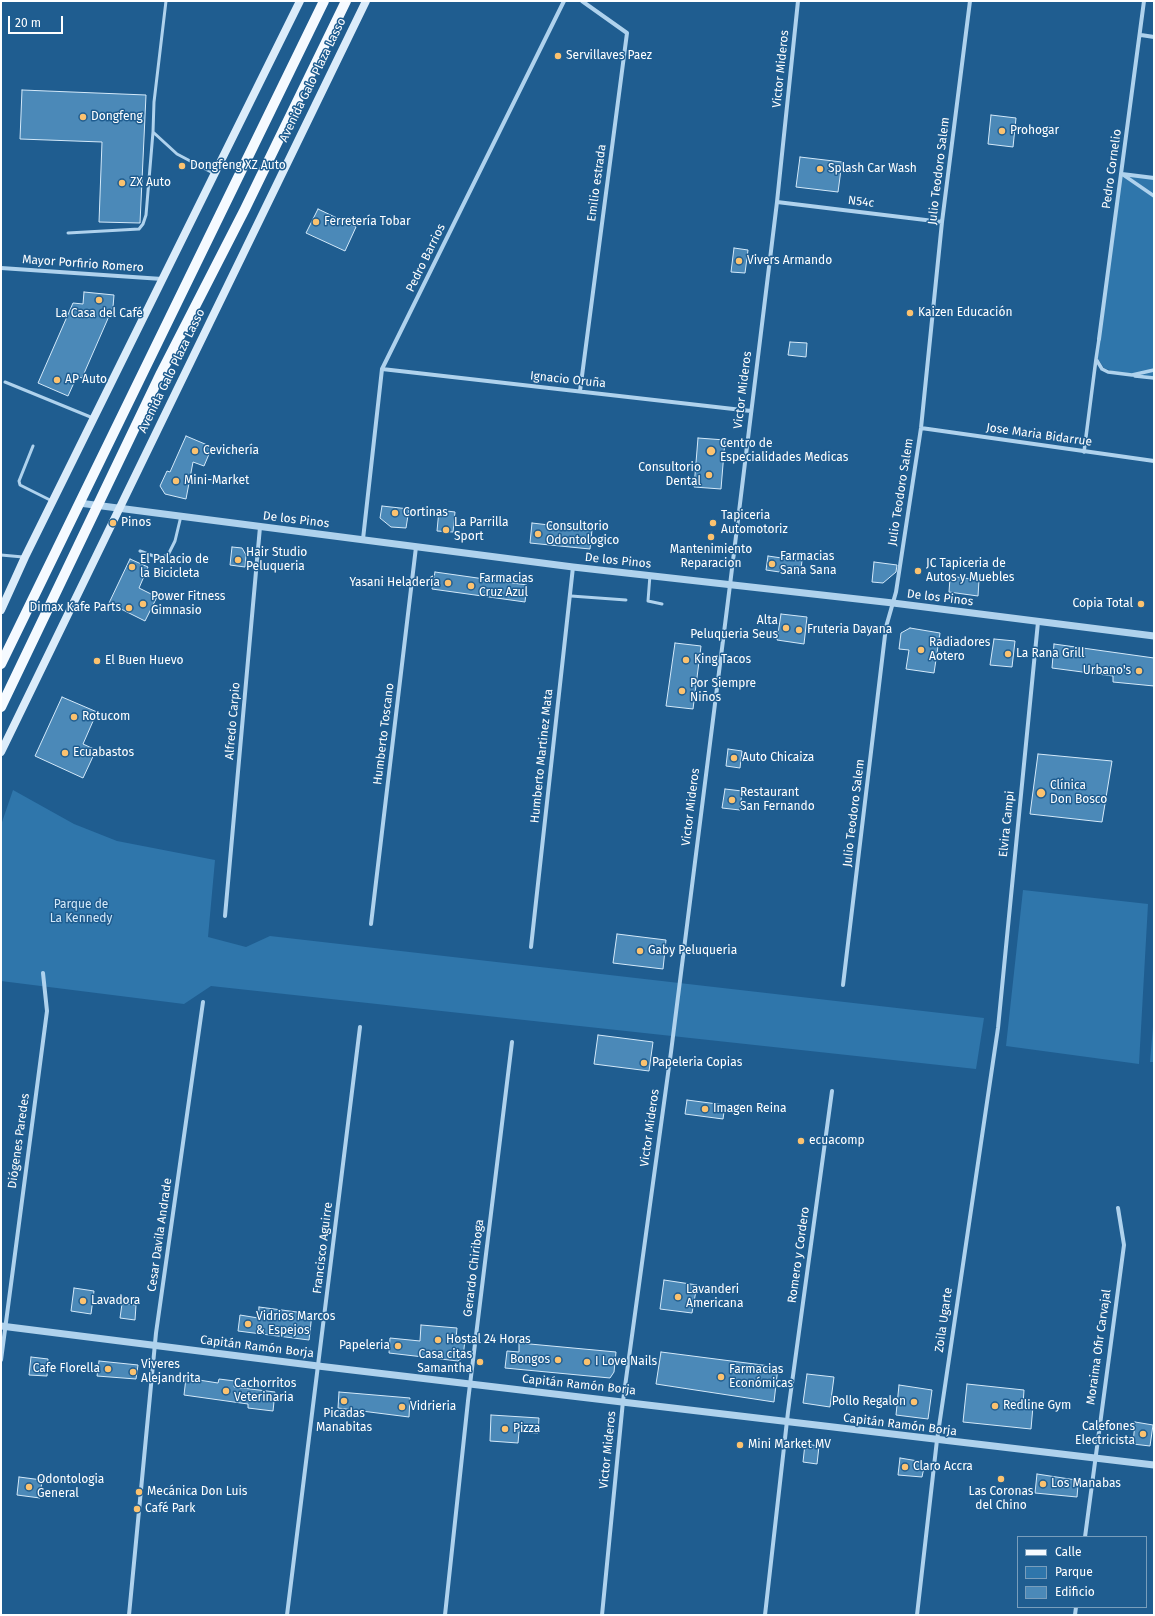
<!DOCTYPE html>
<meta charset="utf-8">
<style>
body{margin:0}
#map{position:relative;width:1155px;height:1616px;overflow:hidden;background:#1f5d90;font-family:"Fira Sans",sans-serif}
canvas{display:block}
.frame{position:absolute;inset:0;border:2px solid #fff;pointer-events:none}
.legend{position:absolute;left:1017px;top:1536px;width:130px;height:72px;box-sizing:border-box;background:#1f5d90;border:1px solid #799ebc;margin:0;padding:5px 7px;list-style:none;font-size:12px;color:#fff}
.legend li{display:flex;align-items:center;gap:8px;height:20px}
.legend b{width:20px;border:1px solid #799ebc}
.scale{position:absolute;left:8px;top:16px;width:55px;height:18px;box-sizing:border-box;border:2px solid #fff;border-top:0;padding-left:5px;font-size:12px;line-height:14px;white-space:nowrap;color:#fff;-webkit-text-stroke:3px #1f5d90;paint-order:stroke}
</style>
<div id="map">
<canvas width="1155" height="1616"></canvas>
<div class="frame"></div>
<ul class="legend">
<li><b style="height:5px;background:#f5faff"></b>Calle</li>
<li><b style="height:11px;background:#2f76ab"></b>Parque</li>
<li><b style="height:11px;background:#4b89b8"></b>Edificio</li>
</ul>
<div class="scale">20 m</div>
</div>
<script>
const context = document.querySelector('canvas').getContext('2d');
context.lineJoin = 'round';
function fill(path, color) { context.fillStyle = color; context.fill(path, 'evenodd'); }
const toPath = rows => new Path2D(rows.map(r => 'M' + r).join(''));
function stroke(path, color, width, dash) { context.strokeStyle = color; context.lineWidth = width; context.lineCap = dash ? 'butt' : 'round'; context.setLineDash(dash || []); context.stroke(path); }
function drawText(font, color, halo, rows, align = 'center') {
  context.font = font + ' "Fira Sans",sans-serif'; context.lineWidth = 3; context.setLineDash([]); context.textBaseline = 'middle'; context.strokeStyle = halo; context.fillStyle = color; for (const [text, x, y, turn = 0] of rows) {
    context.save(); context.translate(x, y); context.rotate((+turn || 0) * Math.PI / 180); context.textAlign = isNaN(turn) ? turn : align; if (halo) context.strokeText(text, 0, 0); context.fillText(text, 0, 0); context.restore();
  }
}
fill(toPath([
 [1122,174,1154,178,1154,377,1115,372,1104,368,1097,357],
 [13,790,74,824,117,841,215,860,208,937,246,947,270,936,984,1018,976,1069,211,986,184,1004,1,981,1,825],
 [1023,890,1148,904,1139,1064,1006,1046],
 [1154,1015,1154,1062,1150,1062]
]), '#2f76ab');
const building = toPath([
 [22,90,146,95,140,223,99,222,102,142,20,139,22,90],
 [991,115,1016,118,1013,147,988,144,991,115],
 [800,157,842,162,838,192,796,187,800,157],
 [318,209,356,227,345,251,306,233,318,209],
 [734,248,748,250,745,273,731,272,734,248],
 [84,292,114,295,113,307,82,378,77,376,68,396,38,383,73,303,83,304,84,292],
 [790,342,807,343,806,357,788,355,790,342],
 [186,436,212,447,204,466,193,462,186,499,165,494,160,486,167,471,170,472,186,436],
 [698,438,725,440,721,489,694,487,698,438],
 [382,506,409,509,406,528,391,527,380,518,382,506],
 [439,510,455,512,453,532,437,531,439,510],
 [532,523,592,530,590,549,530,543,532,523],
 [232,547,242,548,246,555,245,567,230,565,232,547],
 [768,556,802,561,800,575,766,570,768,556],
 [130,559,148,567,139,588,157,597,145,621,109,603,130,559],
 [874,562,897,565,896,572,883,583,872,582,874,562],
 [435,572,527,585,525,602,432,589,435,572],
 [956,577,979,580,978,596,949,592,950,578,956,577],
 [781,614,807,617,804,644,777,640,781,614],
 [910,628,940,633,934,673,906,669,909,650,899,649,901,633,910,628],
 [994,639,1015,641,1012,667,990,665,994,639],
 [675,643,701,646,693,709,666,706,675,643],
 [1054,644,1154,658,1154,686,1113,682,1113,676,1052,668,1054,644],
 [62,697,97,712,83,744,96,750,83,778,35,756,62,697],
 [728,749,742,751,740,768,726,766,728,749],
 [1038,754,1112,761,1102,822,1030,814,1038,754],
 [725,789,742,791,740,810,722,808,725,789],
 [617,934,666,940,663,969,613,963,617,934],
 [598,1035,653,1042,649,1071,594,1064,598,1035],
 [687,1100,725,1105,723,1119,685,1114,687,1100],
 [664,1280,697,1285,692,1313,660,1309,664,1280],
 [74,1288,94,1291,91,1314,71,1311,74,1288],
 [122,1304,136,1305,135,1320,120,1318,122,1304],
 [259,1307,312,1314,309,1340,238,1331,240,1315,258,1318,259,1307],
 [421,1325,457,1328,456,1339,465,1340,463,1357,458,1361,389,1353,390,1338,420,1341,421,1325],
 [519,1343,616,1352,614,1372,610,1378,505,1368,507,1351,519,1352,519,1343],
 [661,1352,778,1367,774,1402,656,1384,661,1352],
 [31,1357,48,1359,47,1376,29,1375,31,1357],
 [99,1361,138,1365,136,1379,97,1376,99,1361],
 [807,1374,834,1377,830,1407,803,1403,807,1374],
 [186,1378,218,1383,219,1379,235,1381,234,1387,275,1392,273,1411,248,1408,248,1404,184,1395,186,1378],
 [967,1384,1024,1390,1023,1405,1033,1406,1031,1429,963,1422,967,1384],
 [899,1385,932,1390,928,1419,896,1415,899,1385],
 [339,1392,410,1398,409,1417,338,1408,339,1392],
 [491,1415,539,1418,538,1433,519,1432,518,1443,490,1441,491,1415],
 [1135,1422,1153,1425,1150,1446,1133,1444,1135,1422],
 [805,1444,819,1446,817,1464,803,1462,805,1444],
 [900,1458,918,1461,924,1467,922,1477,898,1475,900,1458],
 [1037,1474,1076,1480,1078,1485,1077,1497,1035,1493,1037,1474],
 [19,1477,42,1480,40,1498,17,1495,19,1477]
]);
fill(building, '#4b89b8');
stroke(building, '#d4e9f9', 1);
stroke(toPath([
 [166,1,154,102,153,132,177,154,213,173],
 [68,233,139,229,143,224,146,215,153,132],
 [5,382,93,418],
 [33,446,19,481,20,485,52,501],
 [140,551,159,558,168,555,175,541,181,516],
 [1,555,23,557],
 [650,575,648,601,662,604],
 [571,596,626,600]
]), '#afd2ed', 3);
stroke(toPath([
 [1122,174,1154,196],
 [1099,339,1096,359,1102,369,1108,372,1132,375,1154,370],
 [1135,376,1154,378],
 [1084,452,1096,359]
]), '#afd2ed', 3.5);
stroke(toPath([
 [1141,35,1154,37],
 [1122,174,1154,178],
 [777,202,942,222],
 [1,268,162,279],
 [1099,339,1144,1],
 [382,369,751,411],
 [580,391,627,33,582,1],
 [921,428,1154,461],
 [363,539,382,369,564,1],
 [225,916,260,527],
 [371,924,416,547],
 [531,947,573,567],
 [843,985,886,627,896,592,921,428,942,222,970,1],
 [1,1360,47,1011,43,973],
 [1085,1537,1124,1245,1118,1208],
 [129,1615,156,1333,203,1002],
 [287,1615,360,1027],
 [445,1615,468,1401,512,1042],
 [602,1615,623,1401,671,1052,730,585,777,202,798,1],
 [765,1615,788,1412,832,1091],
 [917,1615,937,1440,998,1028,1038,622],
 [1075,1615,1076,1607]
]), '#afd2ed', 4);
stroke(toPath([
 [79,503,573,567,893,603,1154,636],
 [1,1326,318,1366,1154,1465]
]), '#afd2ed', 7);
stroke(toPath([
 [1,610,25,557,300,1],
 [1,752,366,1]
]), '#dbecfa', 8);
stroke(toPath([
 [1,664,324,1],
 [1,707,161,373,245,209,346,1]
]), '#f5faff', 10);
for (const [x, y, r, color] of [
 [558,56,4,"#fbc26f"],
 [83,117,4,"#fbc26f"],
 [1002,131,4,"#fbc26f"],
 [182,166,4,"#fbc26f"],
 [820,169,4,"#fbc26f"],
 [122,183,4,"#fbc26f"],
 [316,222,4,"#fbc26f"],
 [739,261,4,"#fbc26f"],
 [99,300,4,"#fbc26f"],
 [910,313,4,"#fbc26f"],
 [57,380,4,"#fbc26f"],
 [195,451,4,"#fbc26f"],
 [711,451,5,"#fbc26f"],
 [709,475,4,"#fbc26f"],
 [176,481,4,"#fbc26f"],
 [395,513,4,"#fbc26f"],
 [113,523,4,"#fbc26f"],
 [713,523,4,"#fbc26f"],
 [446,530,4,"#fbc26f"],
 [538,534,4,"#fbc26f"],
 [711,537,4,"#fbc26f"],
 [238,560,4,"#fbc26f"],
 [772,564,4,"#fbc26f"],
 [132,567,4,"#fbc26f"],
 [918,571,4,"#fbc26f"],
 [448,583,4,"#fbc26f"],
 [471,586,4,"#fbc26f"],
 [143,604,4,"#fbc26f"],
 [1141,604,4,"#fbc26f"],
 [129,608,4,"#fbc26f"],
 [786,628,4,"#fbc26f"],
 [799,630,4,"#fbc26f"],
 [921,650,4,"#fbc26f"],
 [1008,654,4,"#fbc26f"],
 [686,660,4,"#fbc26f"],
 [97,661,4,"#fbc26f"],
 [1139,671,4,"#fbc26f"],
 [682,691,4,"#fbc26f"],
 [74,717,4,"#fbc26f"],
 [65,753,4,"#fbc26f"],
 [734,758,4,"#fbc26f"],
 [1041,793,5,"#fbc26f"],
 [732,800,4,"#fbc26f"],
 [640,951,4,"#fbc26f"],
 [644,1063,4,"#fbc26f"],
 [705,1109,4,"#fbc26f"],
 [801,1141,4,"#fbc26f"],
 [678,1297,4,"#fbc26f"],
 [83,1301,4,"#fbc26f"],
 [248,1324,4,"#fbc26f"],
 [438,1340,4,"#fbc26f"],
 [398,1346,4,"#fbc26f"],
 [558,1360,4,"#fbc26f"],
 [480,1362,4,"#fbc26f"],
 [587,1362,4,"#fbc26f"],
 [108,1369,4,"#fbc26f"],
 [133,1372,4,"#fbc26f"],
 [721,1377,4,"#fbc26f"],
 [226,1391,4,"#fbc26f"],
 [344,1401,4,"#fbc26f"],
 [914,1402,4,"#fbc26f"],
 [995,1406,4,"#fbc26f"],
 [402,1407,4,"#fbc26f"],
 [505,1429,4,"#fbc26f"],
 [1143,1434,4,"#fbc26f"],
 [740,1445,4,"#fbc26f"],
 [905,1467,4,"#fbc26f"],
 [1001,1479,4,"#fbc26f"],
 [1043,1484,4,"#fbc26f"],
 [29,1487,4,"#fbc26f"],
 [139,1492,4,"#fbc26f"],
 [137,1509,4,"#fbc26f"]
]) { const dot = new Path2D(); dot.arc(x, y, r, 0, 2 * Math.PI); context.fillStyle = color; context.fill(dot); stroke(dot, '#1f5d90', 1.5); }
drawText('12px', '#fff', '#1f5d90', [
 ["Servillaves Paez",566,56],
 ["Dongfeng",91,117],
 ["Prohogar",1010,131],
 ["Dongfeng XZ Auto",190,166],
 ["Splash Car Wash",828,169],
 ["ZX Auto",130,183],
 ["Ferretería Tobar",324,222],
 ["Vivers Armando",747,261],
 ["Kaizen Educación",918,313],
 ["La Casa del Café",99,314,"center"],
 ["AP Auto",65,380],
 ["Centro de",720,444],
 ["Especialidades Medicas",720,458],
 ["Cevichería",203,451],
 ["Consultorio",701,468,"right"],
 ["Dental",701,482,"right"],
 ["Mini-Market",184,481],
 ["Cortinas",403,513],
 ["Tapiceria",721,516],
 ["Automotoriz",721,530],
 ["Pinos",121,523],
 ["La Parrilla",454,523],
 ["Sport",454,537],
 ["Consultorio",546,527],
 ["Odontologico",546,541],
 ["Mantenimiento",711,550,"center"],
 ["Reparacion",711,564,"center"],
 ["Hair Studio",246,553],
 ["Peluqueria",246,567],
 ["Farmacias",780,557],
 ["Sana Sana",780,571],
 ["El Palacio de",140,560],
 ["la Bicicleta",140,574],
 ["JC Tapiceria de",926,564],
 ["Autos y Muebles",926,578],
 ["Farmacias",479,579],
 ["Cruz Azul",479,593],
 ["Yasani Heladería",440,583,"right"],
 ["Power Fitness",151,597],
 ["Gimnasio",151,611],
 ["Copia Total",1133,604,"right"],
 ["Dimax Kafe Parts",121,608,"right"],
 ["Alta",778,621,"right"],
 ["Peluqueria Seus",778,635,"right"],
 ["Fruteria Dayana",807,630],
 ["Radiadores",929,643],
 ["Aotero",929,657],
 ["La Rana Grill",1016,654],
 ["King Tacos",694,660],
 ["El Buen Huevo",105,661],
 ["Urbano's",1131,671,"right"],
 ["Por Siempre",690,684],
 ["Niños",690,698],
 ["Rotucom",82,717],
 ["Ecuabastos",73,753],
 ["Auto Chicaiza",742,758],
 ["Clínica",1050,786],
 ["Don Bosco",1050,800],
 ["Restaurant",740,793],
 ["San Fernando",740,807],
 ["Gaby Peluqueria",648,951],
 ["Papeleria Copias",652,1063],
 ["Imagen Reina",713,1109],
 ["ecuacomp",809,1141],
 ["Lavanderi",686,1290],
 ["Americana",686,1304],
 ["Lavadora",91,1301],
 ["Vidrios Marcos",256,1317],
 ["& Espejos",256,1331],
 ["Hostal 24 Horas",446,1340],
 ["Papeleria",390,1346,"right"],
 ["Casa citas",472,1355,"right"],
 ["Samantha",472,1369,"right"],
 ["Bongos",550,1360,"right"],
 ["I Love Nails",595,1362],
 ["Viveres",141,1365],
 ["Alejandrita",141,1379],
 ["Cafe Florella",100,1369,"right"],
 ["Farmacias",729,1370],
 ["Económicas",729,1384],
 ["Cachorritos",234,1384],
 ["Veterinaria",234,1398],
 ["Pollo Regalon",906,1402,"right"],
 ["Redline Gym",1003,1406],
 ["Vidrieria",410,1407],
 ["Picadas",344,1414,"center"],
 ["Manabitas",344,1428,"center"],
 ["Calefones",1135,1427,"right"],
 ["Electricista",1135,1441,"right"],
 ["Pizza",513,1429],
 ["Mini Market MV",748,1445],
 ["Claro Accra",913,1467],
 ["Odontologia",37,1480],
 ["General",37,1494],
 ["Los Manabas",1051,1484],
 ["Mecánica Don Luis",147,1492],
 ["Las Coronas",1001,1492,"center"],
 ["del Chino",1001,1506,"center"],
 ["Café Park",145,1509]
], 'left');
drawText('12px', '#fff', '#1f5d90', [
 ["Victor Mideros",781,69,-84],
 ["Avenida Galo Plaza Lasso",313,80,-64],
 ["Pedro Cornelio",1112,169,-82],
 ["Julio Teodoro Salem",939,171,-83],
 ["Emilio estrada",597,183,-82],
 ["N54c",861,202,7],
 ["Pedro Barrios",426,258,-64],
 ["Mayor Porfirio Romero",83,264,4],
 ["Avenida Galo Plaza Lasso",172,371,-64],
 ["Ignacio Oruña",568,380,6],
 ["Victor Mideros",743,390,-83],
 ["Jose Maria Bidarrue",1039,435,8],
 ["Julio Teodoro Salem",901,492,-81],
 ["De los Pinos",296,520,7],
 ["De los Pinos",618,561,6],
 ["De los Pinos",940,598,7],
 ["Alfredo Carpio",233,721,-85],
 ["Humberto Toscano",384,734,-83],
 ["Humberto Martinez Mata",542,756,-84],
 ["Victor Mideros",691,807,-83],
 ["Julio Teodoro Salem",854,813,-83],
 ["Elvira Campi",1007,824,-84],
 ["Victor Mideros",650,1128,-82],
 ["Diógenes Paredes",19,1141,-82],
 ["Cesar Davila Andrade",160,1235,-82],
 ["Francisco Aguirre",323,1248,-83],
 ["Romero y Cordero",799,1255,-82],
 ["Gerardo Chiriboga",474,1268,-83],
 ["Zoila Ugarte",944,1320,-82],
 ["Capitán Ramón Borja",257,1347,7],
 ["Moraima Ofir Carvajal",1099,1347,-82],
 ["Capitán Ramón Borja",579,1385,6],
 ["Capitán Ramón Borja",900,1425,7],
 ["Victor Mideros",608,1450,-84]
]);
drawText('12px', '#d4e9f9', '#1f5d90', [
 ["Parque de",81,905],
 ["La Kennedy",81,919]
]);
</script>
